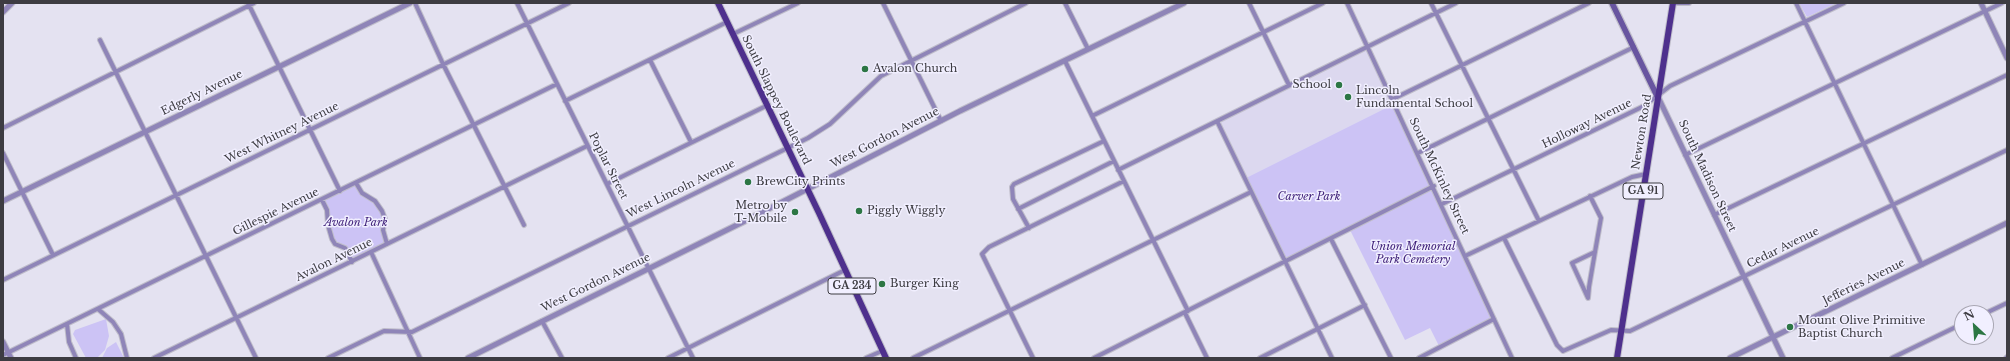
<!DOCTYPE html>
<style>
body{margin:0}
#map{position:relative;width:2010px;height:361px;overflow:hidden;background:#e4e2f1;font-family:"Libre Baskerville",serif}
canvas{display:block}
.frame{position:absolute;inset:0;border:4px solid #3d3c42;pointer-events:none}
.north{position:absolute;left:1954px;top:305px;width:40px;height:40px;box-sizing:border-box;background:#f1efff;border:1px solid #a9a7b3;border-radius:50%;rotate:334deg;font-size:11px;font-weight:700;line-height:16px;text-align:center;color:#3d3c42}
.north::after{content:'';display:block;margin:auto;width:14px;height:18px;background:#2c7644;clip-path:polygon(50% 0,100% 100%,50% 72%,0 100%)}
</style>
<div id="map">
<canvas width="2010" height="361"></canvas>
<div class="frame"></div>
<div class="north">N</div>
</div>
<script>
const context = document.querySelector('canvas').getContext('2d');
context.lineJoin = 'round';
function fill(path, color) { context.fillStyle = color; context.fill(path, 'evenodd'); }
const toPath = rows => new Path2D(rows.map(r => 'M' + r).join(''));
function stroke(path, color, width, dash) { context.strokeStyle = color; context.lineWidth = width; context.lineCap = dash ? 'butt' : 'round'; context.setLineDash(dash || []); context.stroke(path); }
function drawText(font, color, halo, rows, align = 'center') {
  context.font = font + ' "Libre Baskerville",serif'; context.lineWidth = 3; context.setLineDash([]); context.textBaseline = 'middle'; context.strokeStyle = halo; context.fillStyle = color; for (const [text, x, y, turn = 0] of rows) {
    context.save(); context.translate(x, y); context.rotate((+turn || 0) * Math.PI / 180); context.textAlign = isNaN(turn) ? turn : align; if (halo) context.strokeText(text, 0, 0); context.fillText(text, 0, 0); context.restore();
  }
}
fill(toPath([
 [1368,48,1394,104,1246,178,1219,121]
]), '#dcd8ef');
fill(toPath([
 [1799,3,1837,3,1807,17],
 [1394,104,1432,186,1286,260,1246,178],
 [356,184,361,193,375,202,384,215,386,244,352,261,350,255,336,243,329,230,329,215,323,200],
 [1433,188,1493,319,1439,346,1430,328,1405,340,1350,230],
 [106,319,109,336,105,350,97,358,86,358,73,334,75,330],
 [116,342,124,358,102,358,107,348]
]), '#ccc3f5');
const minor = toPath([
 [248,3,340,191],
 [415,3,443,64,524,225],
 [517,3,693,358],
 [883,3,941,121],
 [1065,3,1088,49],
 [1249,3,1289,85],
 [1347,3,1512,358],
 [1431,3,1539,221],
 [1673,3,1689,3],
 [1796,3,1922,265],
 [733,34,798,3],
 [100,40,256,358],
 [650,60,691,142],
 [1065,61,1188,311],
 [1393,99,1589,3],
 [565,101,727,22],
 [1092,116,1323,3],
 [1217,121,1332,358],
 [3,128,254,3],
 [3,153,53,255],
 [1418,153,1634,47],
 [1685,155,2002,3],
 [1118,170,1456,3],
 [356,183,362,193,375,201,382,211,385,219,383,230,387,244],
 [607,184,768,105],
 [1590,196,1601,218,1595,252],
 [322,200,327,210,328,225,332,239,335,244,345,248,352,262],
 [1442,204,1644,106,1670,86,1844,3],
 [1018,209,1114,161],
 [1714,215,2007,75],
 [1029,228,1013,199,1012,187,1014,184,1104,141],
 [1504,238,1557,345,1563,351,1611,330,1630,331,2007,150],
 [1331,239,1391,358],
 [371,252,420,358],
 [1595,252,1589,287,1588,298,1572,263,1595,252],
 [1465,256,1632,177,1646,174],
 [3,280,569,3],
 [98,309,113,322,121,334,127,358],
 [1185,313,1207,358],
 [1986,313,2007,303],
 [542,321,562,358],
 [67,324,69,342,76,358],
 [3,355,557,84],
 [154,358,587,146],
 [328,358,384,331,412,332,808,138,830,124,881,76,1026,3],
 [668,358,845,270],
 [866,358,882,351],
 [913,358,1251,192],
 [1033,358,982,254,989,247,1124,181],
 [1094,358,1434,186],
 [1260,358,1365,305],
 [1419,358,1494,319],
 [1892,358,1962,324],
 [2006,358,2007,357]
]);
const tertiary = toPath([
 [1981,3,2007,58],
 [3,12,12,3],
 [1658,97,1783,358],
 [3,201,410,3],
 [3,342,11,358],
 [468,358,743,222,960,111,1184,3],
 [1730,358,2007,223]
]);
const secondary = toPath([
 [1612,3,1657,96]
]);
const primary = toPath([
 [718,3,819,213,886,358],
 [1617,358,1673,3]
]);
stroke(minor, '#bfbdca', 6);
stroke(tertiary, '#bfbdca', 7);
stroke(secondary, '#bfbdca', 8);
stroke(primary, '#bfbdca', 8);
stroke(minor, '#8f85b8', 4);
stroke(tertiary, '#8f85b8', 5);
stroke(secondary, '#6855a0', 5.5);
stroke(primary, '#4e308d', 6);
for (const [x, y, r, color] of [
 [865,69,4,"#2c7644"],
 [1339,85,4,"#2c7644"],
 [1348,97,4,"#2c7644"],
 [748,182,4,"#2c7644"],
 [859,211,4,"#2c7644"],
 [795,212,4,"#2c7644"],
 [882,284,4,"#2c7644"],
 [1790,327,4,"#2c7644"]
]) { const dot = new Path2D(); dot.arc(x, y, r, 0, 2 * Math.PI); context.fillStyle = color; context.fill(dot); stroke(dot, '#f1efff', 1.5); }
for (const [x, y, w] of [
 [1643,191,40],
 [852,286,48]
]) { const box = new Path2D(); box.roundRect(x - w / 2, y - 8, w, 16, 3); context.fillStyle = '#f1efff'; context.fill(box); stroke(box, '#3d3c42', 1); }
drawText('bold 10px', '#3d3c42', null, [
 ["GA 91",1643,191],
 ["GA 234",852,286]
]);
drawText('11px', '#3d3c42', '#f1efff', [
 ["Avalon Church",873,69],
 ["School",1331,85,"right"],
 ["Lincoln",1356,91],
 ["Fundamental School",1356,104],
 ["BrewCity Prints",756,182],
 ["Metro by",787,206,"right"],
 ["T-Mobile",787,219,"right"],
 ["Piggly Wiggly",867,211],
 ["Burger King",890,284],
 ["Mount Olive Primitive",1798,321],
 ["Baptist Church",1798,334]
], 'left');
drawText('11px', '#3d3c42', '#f1efff', [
 ["Edgerly Avenue",202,93,-26],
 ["South Slappey Boulevard",776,100,64],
 ["Holloway Avenue",1587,124,-26],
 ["Newton Road",1642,132,-81],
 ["West Whitney Avenue",282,133,-26],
 ["West Gordon Avenue",885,138,-27],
 ["Poplar Street",608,166,63],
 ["South McKinley Street",1439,176,65],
 ["South Madison Street",1707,176,65],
 ["West Lincoln Avenue",681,189,-26],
 ["Gillespie Avenue",276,212,-26],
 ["Cedar Avenue",1783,248,-26],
 ["Avalon Avenue",334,260,-26],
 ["Jefferies Avenue",1864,282,-26],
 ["West Gordon Avenue",596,283,-26]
]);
drawText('italic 11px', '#40227a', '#f1efff', [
 ["Carver Park",1309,197],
 ["Avalon Park",356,223],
 ["Union Memorial",1413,247],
 ["Park Cemetery",1413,260]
]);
</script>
